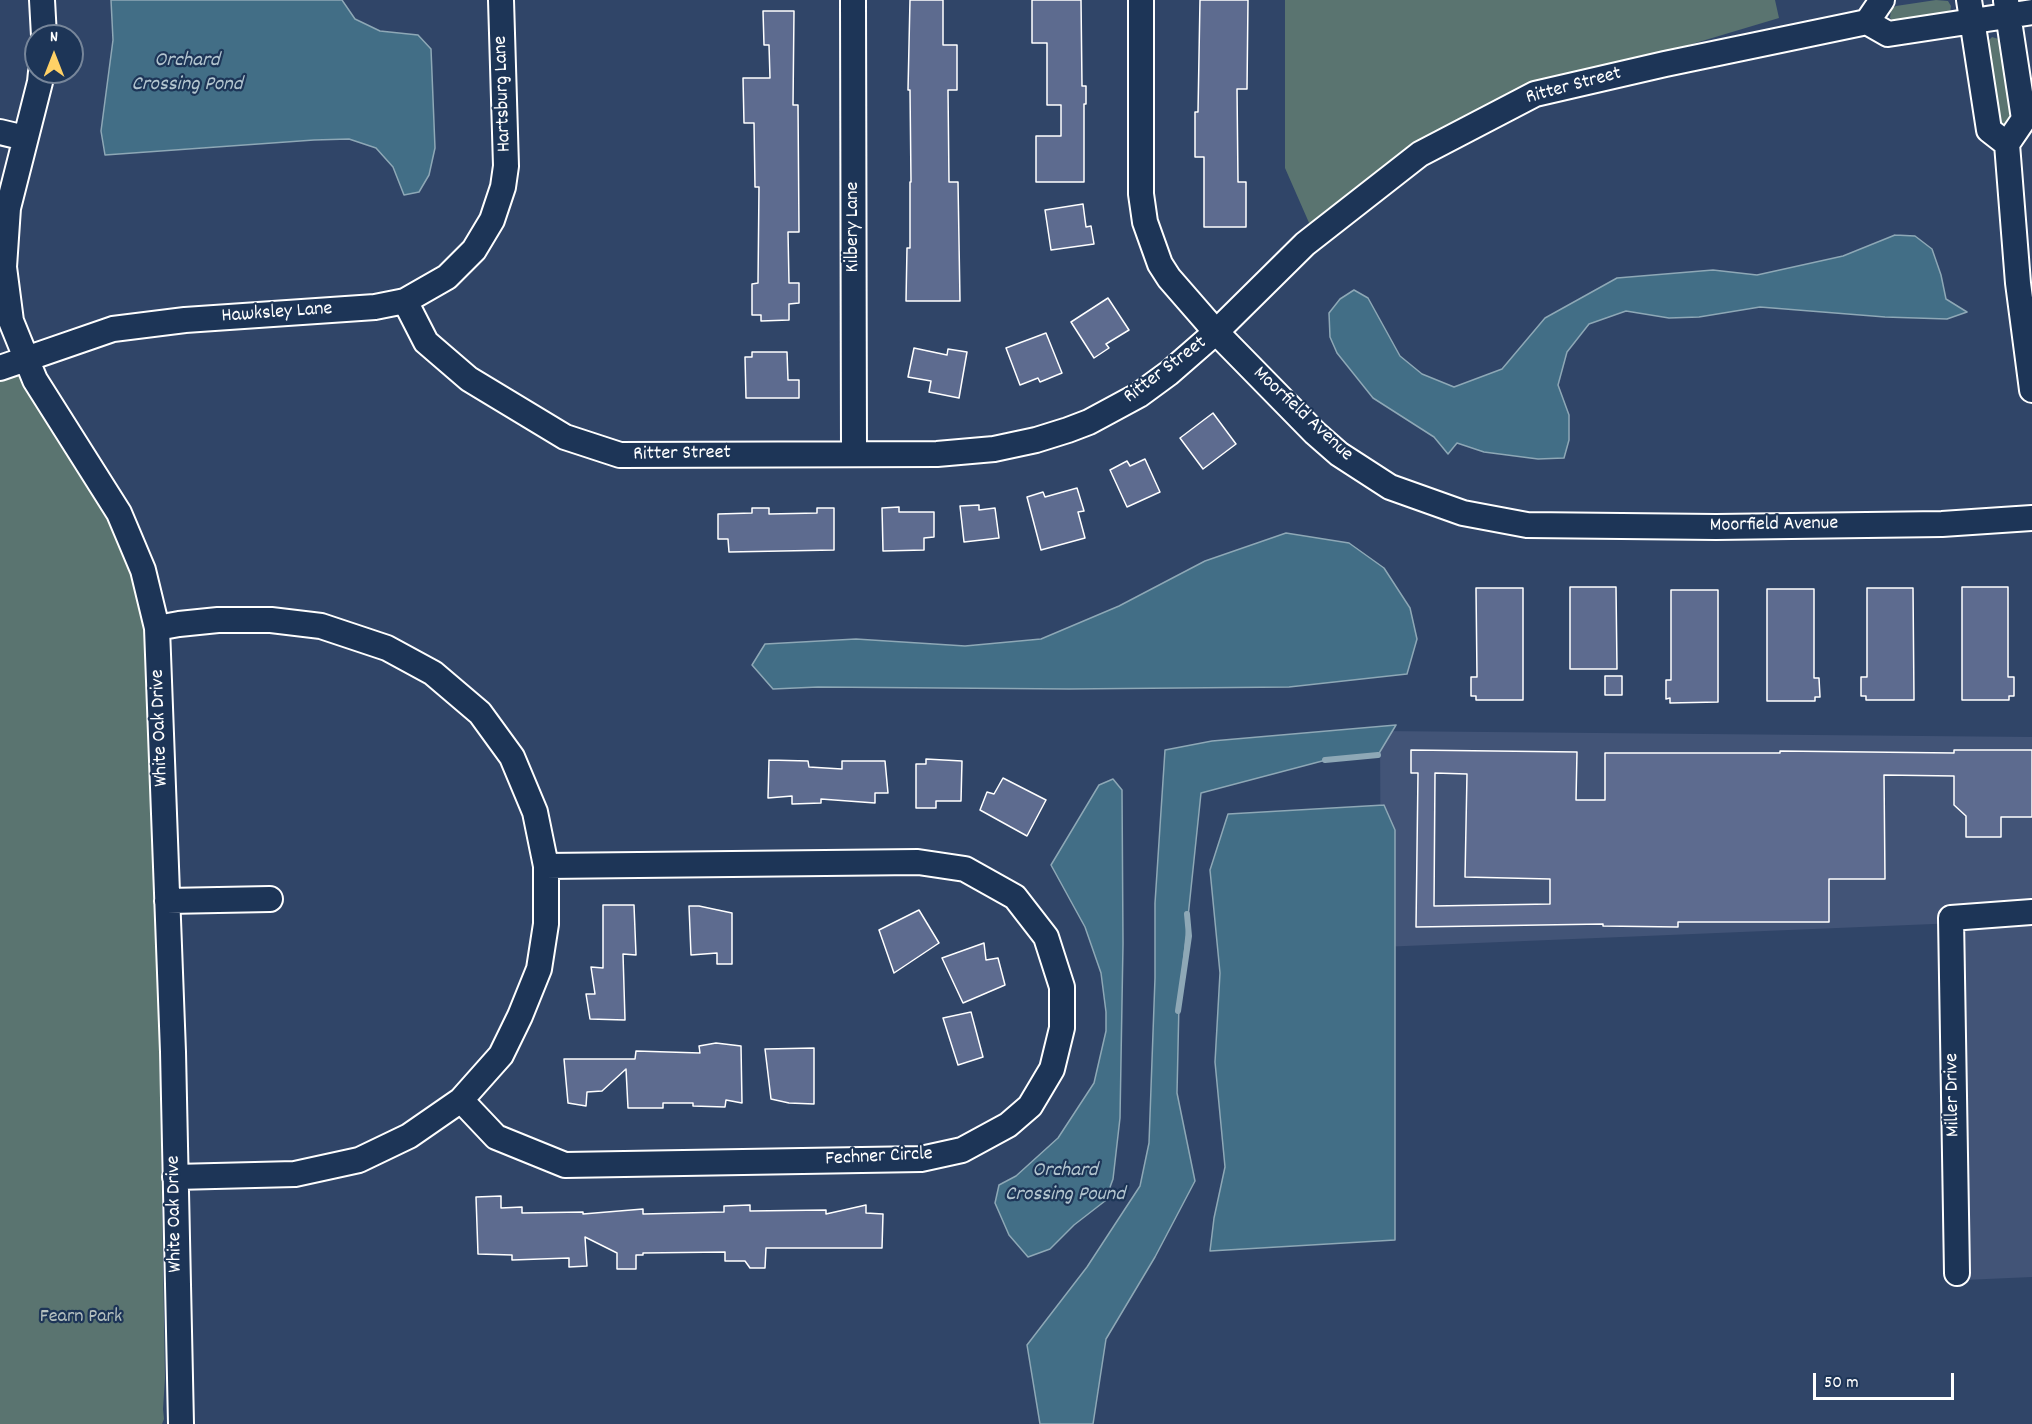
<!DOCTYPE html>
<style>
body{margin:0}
#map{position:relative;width:2032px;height:1424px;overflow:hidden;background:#304568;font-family:Dekko,sans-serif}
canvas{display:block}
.north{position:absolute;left:24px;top:24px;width:60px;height:60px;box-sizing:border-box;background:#1d3557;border:2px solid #77869a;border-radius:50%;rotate:0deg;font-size:16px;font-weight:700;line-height:24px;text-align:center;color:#fff}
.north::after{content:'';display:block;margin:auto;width:21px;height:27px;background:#ffd166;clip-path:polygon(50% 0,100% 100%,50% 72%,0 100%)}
.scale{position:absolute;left:1813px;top:1373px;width:141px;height:27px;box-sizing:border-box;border:3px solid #fff;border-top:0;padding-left:8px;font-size:18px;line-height:21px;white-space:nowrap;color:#fff;-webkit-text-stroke:4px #1d3557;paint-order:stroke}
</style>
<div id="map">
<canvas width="2032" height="1424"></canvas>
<div class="north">N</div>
<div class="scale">50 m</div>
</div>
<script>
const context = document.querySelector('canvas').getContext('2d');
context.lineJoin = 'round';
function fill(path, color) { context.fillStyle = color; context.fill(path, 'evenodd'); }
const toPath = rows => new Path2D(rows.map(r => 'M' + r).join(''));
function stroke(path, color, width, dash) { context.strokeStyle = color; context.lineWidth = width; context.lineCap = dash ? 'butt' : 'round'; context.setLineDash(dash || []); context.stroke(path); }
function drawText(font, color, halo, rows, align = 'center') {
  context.font = font + ' Dekko,sans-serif'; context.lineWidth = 4.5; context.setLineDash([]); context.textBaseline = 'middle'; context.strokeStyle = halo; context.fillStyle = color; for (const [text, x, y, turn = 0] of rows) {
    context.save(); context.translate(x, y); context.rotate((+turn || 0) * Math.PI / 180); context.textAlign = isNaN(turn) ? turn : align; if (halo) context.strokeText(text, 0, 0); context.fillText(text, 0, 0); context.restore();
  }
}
fill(toPath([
 [1380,731,2032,737,2032,1277,1964,1280,1957,923,1381,947]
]), '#425477');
fill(toPath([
 [1285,0,1775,0,1779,18,1672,50,1600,66,1440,131,1310,225,1285,168],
 [1936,0,1948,1,1951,6,1950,13,1894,22,1890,18,1891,9,1896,6],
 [1992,37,2002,40,2014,116,2005,126,1997,122,1986,43],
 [16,368,112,516,144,602,155,789,165,1378,163,1409,164,1419,162,1424,0,1424,0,373]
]), '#5a7470');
const water = toPath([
 [111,0,342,0,355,19,380,31,418,35,431,49,435,148,429,175,419,192,404,195,393,167,376,148,349,139,314,140,105,155,101,131,113,40,111,0],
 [1895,235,1915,236,1932,249,1941,275,1946,299,1967,312,1947,319,1885,317,1760,307,1699,317,1669,318,1626,311,1589,324,1567,352,1558,385,1569,415,1569,440,1564,458,1538,459,1484,452,1457,443,1448,454,1434,437,1373,398,1337,353,1330,337,1329,313,1340,299,1354,290,1368,298,1400,356,1422,374,1454,387,1502,369,1545,318,1617,278,1713,270,1757,275,1843,256,1895,235],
 [1286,533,1349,543,1384,568,1410,608,1417,639,1407,674,1289,687,1069,689,818,687,773,689,752,665,765,644,856,639,965,646,1041,639,1119,606,1205,561,1286,533],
 [1396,725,1378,755,1326,760,1201,793,1179,1003,1177,1093,1195,1181,1155,1257,1106,1339,1093,1424,1040,1424,1027,1345,1087,1267,1140,1186,1149,1143,1155,978,1155,903,1165,750,1212,741,1396,725],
 [1113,779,1122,790,1123,944,1120,1118,1113,1179,1105,1201,1074,1225,1050,1249,1028,1257,1009,1235,995,1203,999,1185,1016,1176,1058,1138,1094,1083,1106,1031,1106,1012,1101,973,1085,927,1051,865,1099,785,1113,779],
 [1384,805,1395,830,1395,1240,1210,1251,1214,1218,1225,1167,1215,1062,1220,973,1210,870,1228,814,1384,805]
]);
fill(water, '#426e86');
stroke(water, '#8ea8b6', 1.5);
stroke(toPath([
 [1325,760,1378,755],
 [1178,1011,1189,936,1187,914]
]), '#8ea8b6', 6);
const building = toPath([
 [910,0,943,0,943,45,957,45,957,90,948,90,949,182,958,182,960,301,906,301,907,248,910,248,910,182,911,182,910,90,908,90,910,0],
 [1032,0,1081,0,1082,86,1086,86,1086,104,1084,104,1084,182,1036,182,1036,136,1061,136,1061,105,1047,105,1047,43,1032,43,1032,0],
 [1200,0,1248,0,1247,89,1237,89,1238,182,1246,182,1246,227,1204,227,1204,157,1195,157,1195,112,1198,112,1200,0],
 [763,11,794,11,793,105,798,105,799,232,788,232,789,283,799,283,799,303,789,304,789,320,761,321,761,315,752,315,752,284,758,283,759,187,755,187,754,123,744,123,743,78,770,78,769,45,764,45,763,11],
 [1083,204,1086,227,1091,226,1094,244,1051,250,1045,210,1083,204],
 [1108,298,1129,330,1106,344,1109,348,1094,358,1071,322,1108,298],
 [1046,333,1062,373,1040,382,1038,378,1020,385,1006,348,1046,333],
 [914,348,947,355,948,349,967,352,959,398,929,392,931,381,908,377,914,348],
 [752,352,787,352,788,380,799,380,799,398,746,398,745,357,752,357,752,352],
 [1213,413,1236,444,1203,469,1180,438,1213,413],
 [1145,459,1160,492,1127,507,1110,470,1127,461,1130,466,1145,459],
 [1077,488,1084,511,1078,512,1085,538,1041,550,1027,497,1043,492,1045,497,1077,488],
 [979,505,979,510,995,508,999,538,964,542,960,506,979,505],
 [899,507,899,512,934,512,934,537,924,538,924,550,883,551,882,508,899,507],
 [752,508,769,508,769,514,817,513,817,508,834,508,834,550,729,552,728,539,718,539,718,514,752,513,752,508],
 [1570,587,1616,587,1617,669,1570,669,1570,587],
 [1962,587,2008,587,2008,677,2014,677,2014,696,2009,696,2009,700,1962,700,1962,587],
 [1476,588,1523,588,1523,700,1476,700,1476,696,1471,696,1471,677,1477,677,1476,588],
 [1867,588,1913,588,1914,700,1866,700,1866,696,1861,696,1861,677,1867,677,1867,588],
 [1767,589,1814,589,1814,678,1819,678,1820,697,1815,697,1815,701,1767,701,1767,589],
 [1671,590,1718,590,1718,702,1670,703,1670,698,1666,699,1666,680,1671,680,1671,590],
 [1605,676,1622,676,1622,695,1605,695,1605,676],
 [1411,750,1577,752,1576,800,1605,800,1605,753,1780,753,1780,751,1954,753,1954,750,2032,750,2032,817,2001,817,2001,837,1966,837,1966,816,1954,805,1954,776,1884,775,1885,879,1829,879,1829,922,1678,922,1678,927,1603,926,1603,924,1416,927,1418,773,1411,773,1411,750],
 [1435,773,1467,774,1465,877,1550,879,1550,904,1434,906,1435,773],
 [926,759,962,761,961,801,936,801,936,808,916,808,916,764,926,764,926,759],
 [769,760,808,761,809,767,842,769,842,761,885,761,888,793,875,793,875,803,821,799,821,803,792,804,792,796,768,798,769,760],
 [1003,778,1046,800,1027,836,980,810,987,792,994,794,1003,778],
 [603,905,634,905,636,955,623,954,625,1020,590,1019,586,994,595,994,591,967,603,968,603,905],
 [689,906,699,906,732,913,732,964,717,964,717,953,691,955,689,906],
 [919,910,939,943,894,973,879,930,919,910],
 [984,943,986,960,998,958,1005,985,963,1003,942,958,984,943],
 [971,1012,983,1057,958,1065,943,1018,971,1012],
 [716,1043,741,1046,742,1103,726,1100,725,1107,693,1106,693,1103,663,1103,663,1108,628,1108,626,1069,602,1091,587,1092,586,1106,568,1103,564,1059,635,1059,636,1051,700,1053,699,1046,716,1043],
 [814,1048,814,1104,789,1103,771,1099,765,1049,814,1048],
 [501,1196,501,1208,522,1207,522,1213,583,1212,583,1214,643,1209,643,1214,724,1212,724,1206,750,1205,750,1211,826,1210,826,1214,866,1205,866,1213,883,1214,882,1248,766,1248,765,1268,750,1268,745,1261,725,1261,725,1252,643,1253,643,1255,636,1255,636,1269,617,1269,617,1253,585,1237,587,1266,569,1267,569,1258,512,1260,512,1255,478,1254,476,1197,501,1196]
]);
fill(building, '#5d6b8f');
stroke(building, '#fff', 1.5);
const minor = toPath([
 [42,0,44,36],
 [853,0,854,453],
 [1141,0,1141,194,1145,222,1160,264,1169,278,1216,332,1315,433,1339,454,1390,487,1463,513,1527,525,1716,527,1942,524,2032,518],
 [1969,0,1989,130,2007,144],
 [2006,1,2024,119,2007,144,2018,283,2032,390],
 [1867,22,1882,0],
 [41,72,40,82,8,208,4,267,11,321,35,380,119,513,143,570,157,628,173,1052,181,1424],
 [0,132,25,138],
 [405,301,426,342,469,379,565,437,620,455,937,454,994,449,1036,440,1068,430,1089,422,1139,395,1169,373,1216,332,1305,244,1420,154,1535,94,1665,64,1867,22,1888,34,2032,12],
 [0,368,113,329,185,320,375,307,405,301,447,277,474,250,492,220,503,187,506,166,501,0],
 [157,628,179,624,218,620,271,620,321,626,387,648,433,673,480,713,512,757,535,812,546,866,546,924,539,969,520,1016,501,1055,461,1100,409,1136,359,1160,295,1174,175,1177],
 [167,901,270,899],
 [461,1100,496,1137,565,1165,921,1159,962,1150,1008,1125,1030,1106,1052,1069,1062,1028,1062,987,1046,937,1015,897,965,869,918,862,546,866],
 [1957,1273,1951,918,2032,912]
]);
stroke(minor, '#fff', 28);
stroke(minor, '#1d3557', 24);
drawText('20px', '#fff', '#1d3557', [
 ["Ritter Street",1574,87,-15],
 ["Hartsburg Lane",504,94,-92],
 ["Kilbery Lane",854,227,-90],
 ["Hawksley Lane",277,314,-4],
 ["Ritter Street",1166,371,-37],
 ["Moorfield Avenue",1302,415,43],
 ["Ritter Street",682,455,-1],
 ["Moorfield Avenue",1774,526,-1],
 ["White Oak Drive",161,728,-92],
 ["Miller Drive",1954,1095,-91],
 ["Fechner Circle",879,1158,-3],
 ["White Oak Drive",176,1214,-91]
]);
drawText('20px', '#b5c0bf', '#1d3557', [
 ["Fearn Park",81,1318]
]);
drawText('italic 21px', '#b3c5cf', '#1d3557', [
 ["Orchard",187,62],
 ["Crossing Pond",187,86],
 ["Orchard",1065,1172],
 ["Crossing Pound",1065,1196]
]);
</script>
